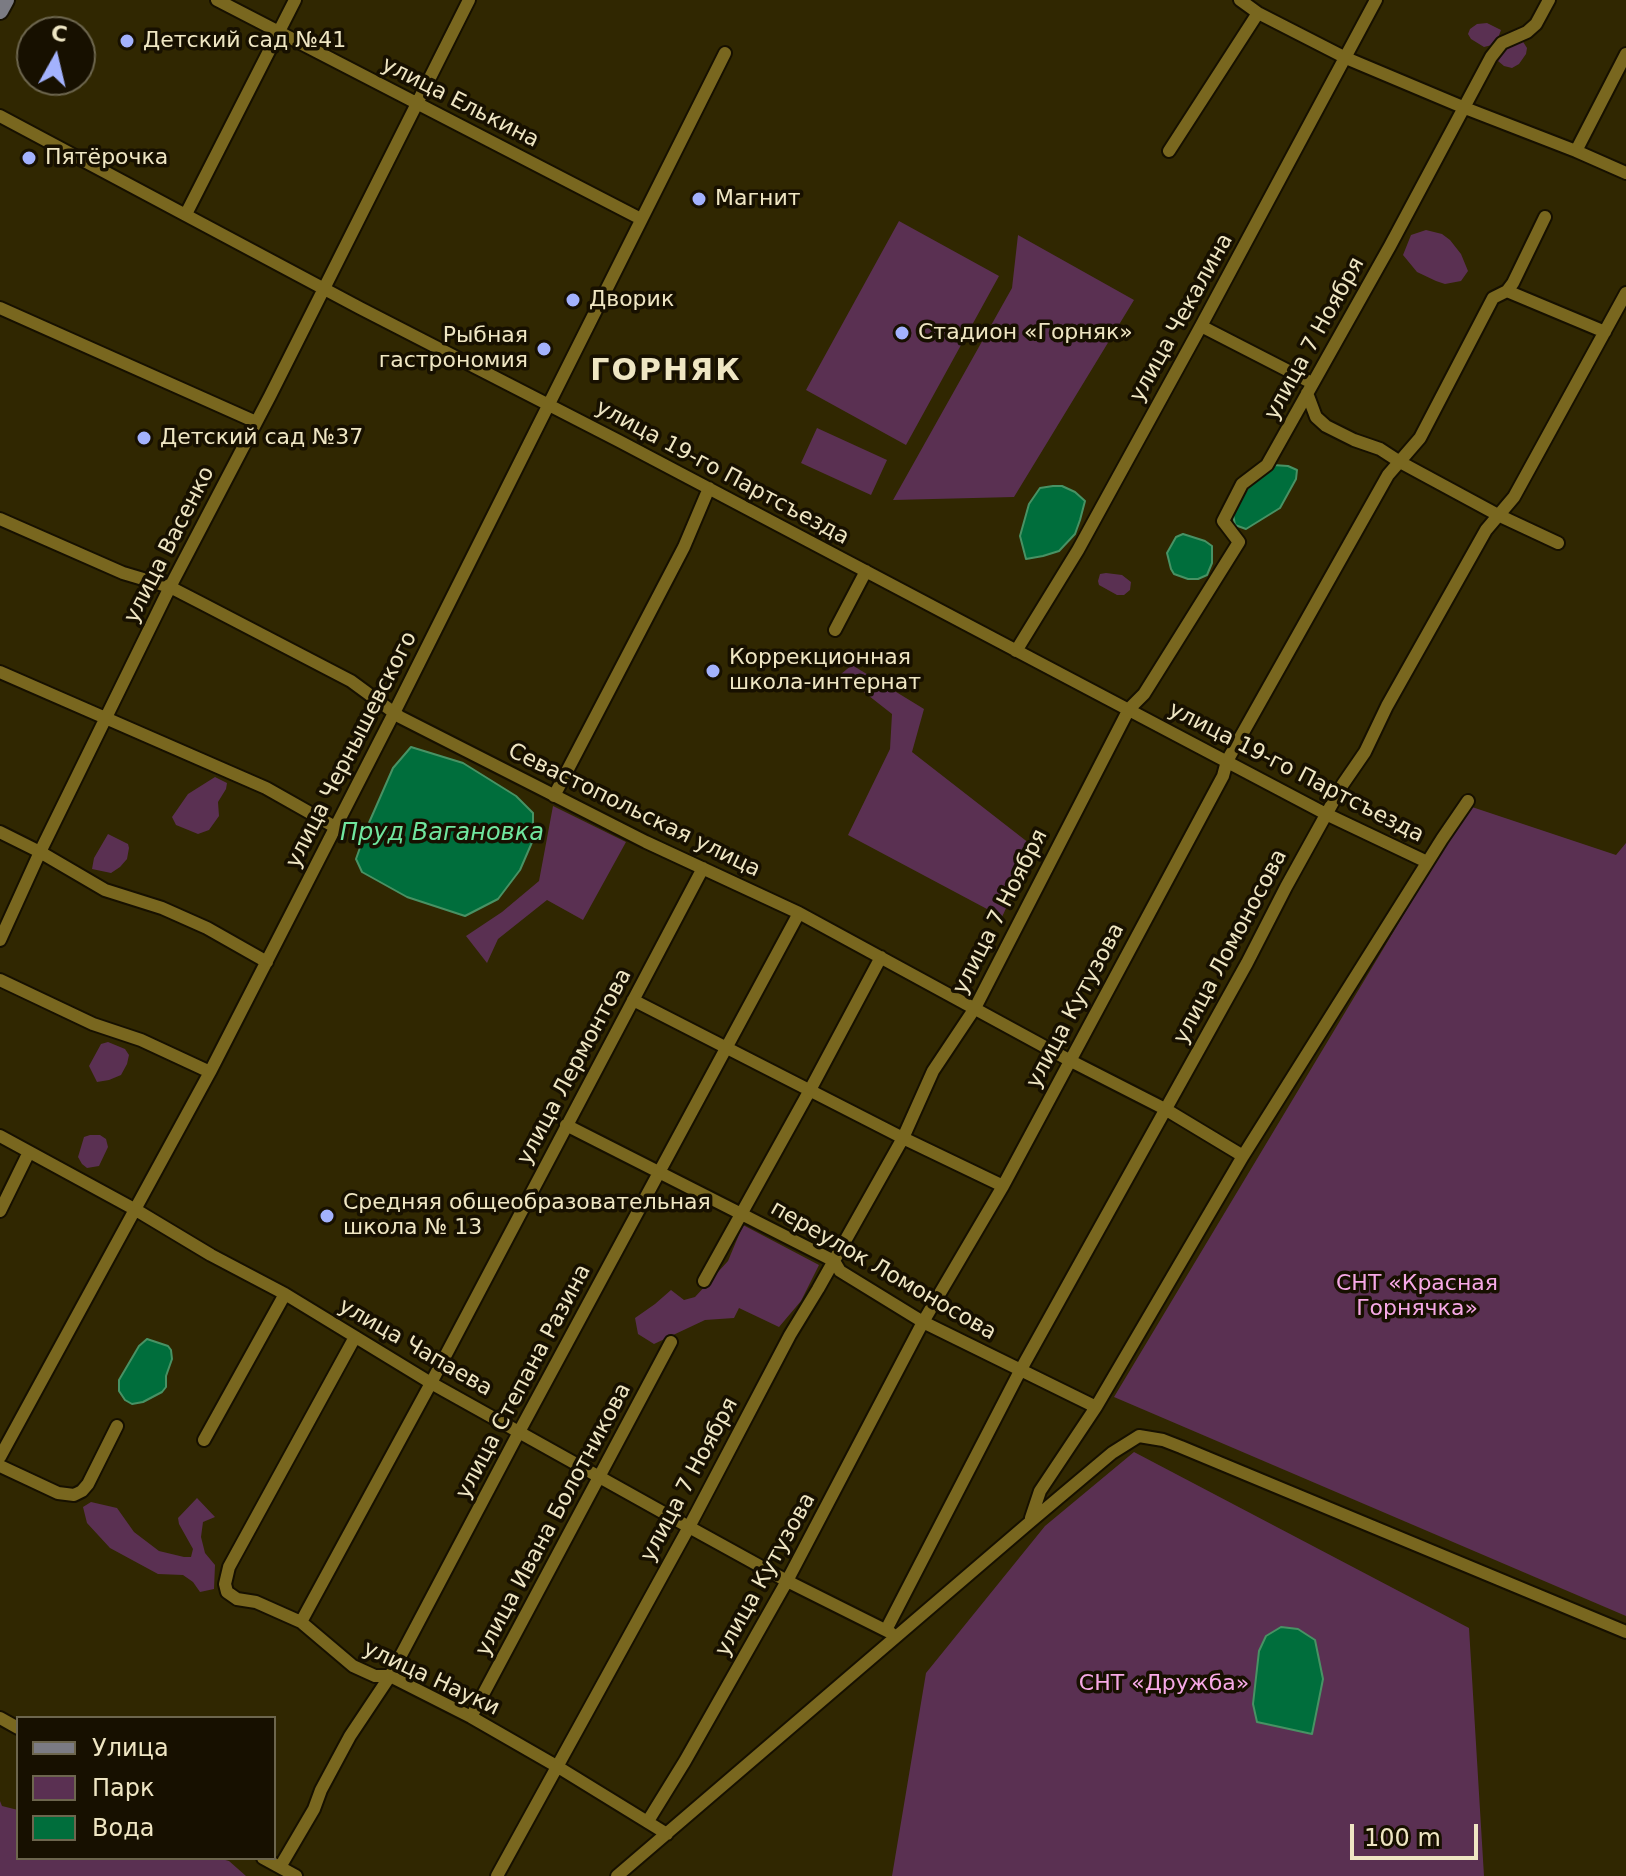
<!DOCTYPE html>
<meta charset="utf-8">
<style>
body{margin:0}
#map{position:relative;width:1626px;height:1876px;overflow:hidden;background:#302701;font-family:"DejaVu Sans",sans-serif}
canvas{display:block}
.legend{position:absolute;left:16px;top:1716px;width:260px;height:144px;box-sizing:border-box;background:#171000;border:2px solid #6d664e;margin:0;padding:10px 14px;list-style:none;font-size:24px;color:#efe6c3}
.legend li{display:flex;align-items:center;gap:16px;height:40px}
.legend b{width:40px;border:2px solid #6d664e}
.north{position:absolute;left:16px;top:16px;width:80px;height:80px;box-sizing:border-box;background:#171000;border:2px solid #6d664e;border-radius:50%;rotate:8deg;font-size:22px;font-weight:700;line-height:32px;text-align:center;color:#efe6c3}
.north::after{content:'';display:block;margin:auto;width:28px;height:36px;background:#a3b2fd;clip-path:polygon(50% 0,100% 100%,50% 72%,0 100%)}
.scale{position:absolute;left:1350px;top:1824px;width:128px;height:36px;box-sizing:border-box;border:4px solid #efe6c3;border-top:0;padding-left:10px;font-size:24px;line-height:28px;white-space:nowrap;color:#efe6c3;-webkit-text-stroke:6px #171000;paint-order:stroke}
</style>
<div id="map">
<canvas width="1626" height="1876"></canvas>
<ul class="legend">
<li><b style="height:10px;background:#7b7b83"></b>Улица</li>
<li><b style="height:22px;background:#5a3052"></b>Парк</li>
<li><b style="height:22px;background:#006e3c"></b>Вода</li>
</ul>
<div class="north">С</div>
<div class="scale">100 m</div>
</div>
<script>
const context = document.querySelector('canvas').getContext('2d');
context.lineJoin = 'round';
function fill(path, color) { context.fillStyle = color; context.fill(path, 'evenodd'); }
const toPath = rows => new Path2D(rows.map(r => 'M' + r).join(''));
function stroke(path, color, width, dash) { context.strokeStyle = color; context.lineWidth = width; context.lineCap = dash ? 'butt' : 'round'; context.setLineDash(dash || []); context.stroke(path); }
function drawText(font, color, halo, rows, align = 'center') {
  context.font = font + ' "DejaVu Sans",sans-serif'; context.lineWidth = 7; context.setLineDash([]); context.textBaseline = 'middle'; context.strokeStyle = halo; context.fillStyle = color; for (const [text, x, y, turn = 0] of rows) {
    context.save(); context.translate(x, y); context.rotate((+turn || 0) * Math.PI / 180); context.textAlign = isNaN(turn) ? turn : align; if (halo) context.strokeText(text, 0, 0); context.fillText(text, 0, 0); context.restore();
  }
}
fill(toPath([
 [1487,23,1501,30,1497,41,1492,45,1484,47,1471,39,1468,34,1470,29,1477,24],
 [1520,37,1527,48,1526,54,1519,64,1512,68,1504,66,1498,61,1500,50],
 [899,221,999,276,906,445,806,390],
 [1426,230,1442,234,1450,240,1461,254,1468,271,1461,281,1445,284,1436,281,1417,272,1403,255,1411,235],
 [1018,235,1134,300,1014,497,893,500,1012,288],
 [817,428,887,460,871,495,801,463],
 [1106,573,1122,575,1131,582,1130,590,1124,595,1117,595,1099,585,1098,581,1100,574],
 [852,665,924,709,912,752,1034,847,1002,917,848,835,890,749,892,714,841,674],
 [215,777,227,783,226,789,218,802,219,816,209,830,198,834,176,825,172,817,188,794],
 [553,806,626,842,583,920,547,900,498,939,487,963,466,936,502,912,539,881],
 [1469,806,1616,855,1626,843,1626,1616,1114,1397],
 [108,834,128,844,129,848,127,859,120,867,111,873,92,869,94,858],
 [108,1042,125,1049,129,1055,127,1064,121,1075,109,1080,97,1082,89,1066,101,1044],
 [90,1135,100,1135,106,1139,108,1147,99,1166,87,1168,82,1164,78,1157,84,1137],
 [743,1225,819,1265,801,1301,779,1327,739,1308,734,1318,705,1320,654,1344,638,1334,635,1318,655,1304,671,1290,684,1300,695,1297,728,1261],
 [1134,1452,1469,1628,1484,1876,892,1876,926,1673,1045,1526],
 [197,1498,215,1517,203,1522,201,1537,205,1553,215,1565,214,1589,200,1592,193,1582,183,1575,158,1574,110,1548,87,1523,83,1507,91,1502,117,1508,134,1532,159,1551,184,1557,191,1557,193,1549,179,1524,178,1518],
 [0,1801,2,1806,18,1810,18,1858,218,1858,229,1861,246,1876,0,1876]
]), '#5a3052');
const water = toPath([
 [1273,465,1288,466,1297,470,1296,479,1280,508,1246,529,1235,525,1233,514,1235,508,1251,483,1273,465],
 [1053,486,1062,486,1075,492,1085,501,1080,520,1075,534,1059,551,1043,556,1026,559,1020,536,1029,504,1040,488,1053,486],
 [1183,534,1205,541,1212,546,1212,563,1207,575,1198,579,1188,579,1174,574,1171,569,1167,553,1176,537,1183,534],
 [411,747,463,763,516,796,533,813,533,840,520,870,498,899,465,916,407,897,362,872,356,859,368,825,393,768,411,747],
 [147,1339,168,1346,171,1350,172,1359,166,1376,166,1387,162,1392,143,1402,132,1404,125,1400,119,1391,119,1380,139,1346,147,1339],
 [1281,1627,1298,1629,1315,1640,1323,1679,1312,1734,1257,1722,1253,1704,1259,1651,1266,1636,1281,1627]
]);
fill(water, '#006e3c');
stroke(water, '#489264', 2);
const minor = toPath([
 [217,0,641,219],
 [1240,0,1258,13,1346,58,1465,108,1576,151,1626,173],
 [0,116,360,308,619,441,1326,814,1427,862],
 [1169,151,1258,13],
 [1576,151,1626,54],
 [186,214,295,0],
 [1507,291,1605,332],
 [0,308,256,422],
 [1201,326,1312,383],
 [1307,393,1316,417,1326,426,1354,440,1380,449,1400,462,1498,515,1558,543],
 [0,519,123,573,170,587,203,604,351,681,400,717,646,842,799,913,1069,1060,1165,1109,1243,1156],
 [835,630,866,571],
 [1016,651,1078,550,1201,326,1376,0],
 [0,672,266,788,335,827],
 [554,796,684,547,709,488],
 [0,832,40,852,105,890,162,908,207,928,267,962],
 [0,940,40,852,170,587,270,396,469,0],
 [0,980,93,1024,141,1040,210,1072],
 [633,1000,903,1138,1003,1186],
 [566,1125,834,1261,840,1271,923,1322,1096,1407],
 [0,1136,136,1210,211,1255,285,1294,431,1383,689,1527,787,1581,891,1633],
 [0,1211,29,1152],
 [704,1281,810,1090,881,957],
 [355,1337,229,1567,225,1584,227,1592,237,1599,256,1602,301,1622,353,1666,375,1676,390,1676,471,1717,558,1767,667,1834],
 [204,1440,285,1294],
 [0,1457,210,1072,394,713,725,53],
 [0,1466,58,1493,74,1495,82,1491,88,1484,117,1426],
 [1031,1518,1040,1491,1096,1407,1243,1156,1442,839,1468,801],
 [301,1622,431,1383,703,868],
 [886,1630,1020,1371,1247,963,1286,887,1343,784,1365,752,1387,706,1486,530,1514,497,1626,293],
 [471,1717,671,1342],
 [0,1718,18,1728],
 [648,1821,685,1761,787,1581,923,1322,1003,1186,1223,776,1227,761,1388,475,1420,438,1493,298,1507,291,1513,283,1545,217],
 [263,1858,296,1876],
 [280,1867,314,1809,321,1790,350,1736,390,1676,519,1432,799,913],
 [497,1876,689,1527,790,1335,818,1289,903,1138,933,1071,975,1008,1129,709,1144,694,1239,542,1223,521,1242,484,1267,465,1390,246,1491,57,1502,43,1527,32,1536,24,1549,0],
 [617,1876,1030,1522,1112,1453,1139,1436,1163,1440,1181,1447,1626,1632]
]);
const major = toPath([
 [0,11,6,0]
]);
stroke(minor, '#161000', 16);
stroke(major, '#161000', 20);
stroke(minor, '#79671f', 12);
stroke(major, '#7b7b83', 16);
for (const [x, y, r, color] of [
 [127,41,8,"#a3b2fd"],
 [29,158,8,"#a3b2fd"],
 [699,199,8,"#a3b2fd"],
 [573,300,8,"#a3b2fd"],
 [902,333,8,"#a3b2fd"],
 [544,349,8,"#a3b2fd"],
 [144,438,8,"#a3b2fd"],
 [713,671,8,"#a3b2fd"],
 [327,1216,8,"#a3b2fd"]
]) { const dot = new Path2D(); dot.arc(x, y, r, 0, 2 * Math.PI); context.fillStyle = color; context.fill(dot); stroke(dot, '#171000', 3); }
drawText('22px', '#efe6c3', '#171000', [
 ["Детский сад №41",143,41],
 ["Пятёрочка",45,158],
 ["Магнит",715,199],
 ["Дворик",589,300],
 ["Стадион «Горняк»",918,333],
 ["Рыбная",528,336,"right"],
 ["гастрономия",528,361,"right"],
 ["Детский сад №37",160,438],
 ["Коррекционная",729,658],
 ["школа-интернат",729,683],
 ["Средняя общеобразовательная",343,1203],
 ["школа № 13",343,1228]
], 'left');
drawText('22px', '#efe6c3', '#171000', [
 ["улица Елькина",460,103,27],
 ["улица Чекалина",1182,318,-61],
 ["улица 7 Ноября",1315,339,-61],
 ["улица 19-го Партсъезда",722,473,28],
 ["улица Васенко",170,545,-63],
 ["улица Чернышевского",352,750,-63],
 ["улица 19-го Партсъезда",1296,773,27],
 ["Севастопольская улица",634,811,26],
 ["улица 7 Ноября",1001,912,-63],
 ["улица Ломоносова",1231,947,-62],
 ["улица Кутузова",1076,1006,-62],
 ["улица Лермонтова",575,1067,-62],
 ["переулок Ломоносова",883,1271,30],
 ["улица Чапаева",415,1348,30],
 ["улица Степана Разина",524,1382,-62],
 ["улица 7 Ноября",690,1480,-62],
 ["улица Ивана Болотникова",554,1520,-62],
 ["улица Кутузова",766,1575,-61],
 ["улица Науки",431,1679,25]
]);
drawText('22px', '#f7a9e6', '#171000', [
 ["СНТ «Красная",1417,1284],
 ["Горнячка»",1417,1309],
 ["СНТ «Дружба»",1164,1684]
]);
drawText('italic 24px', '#70e69e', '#171000', [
 ["Пруд Вагановка",442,834]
]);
context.letterSpacing = '2px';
drawText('bold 30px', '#efe6c3', '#171000', [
 ["ГОРНЯК",666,372]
]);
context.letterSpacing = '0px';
</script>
